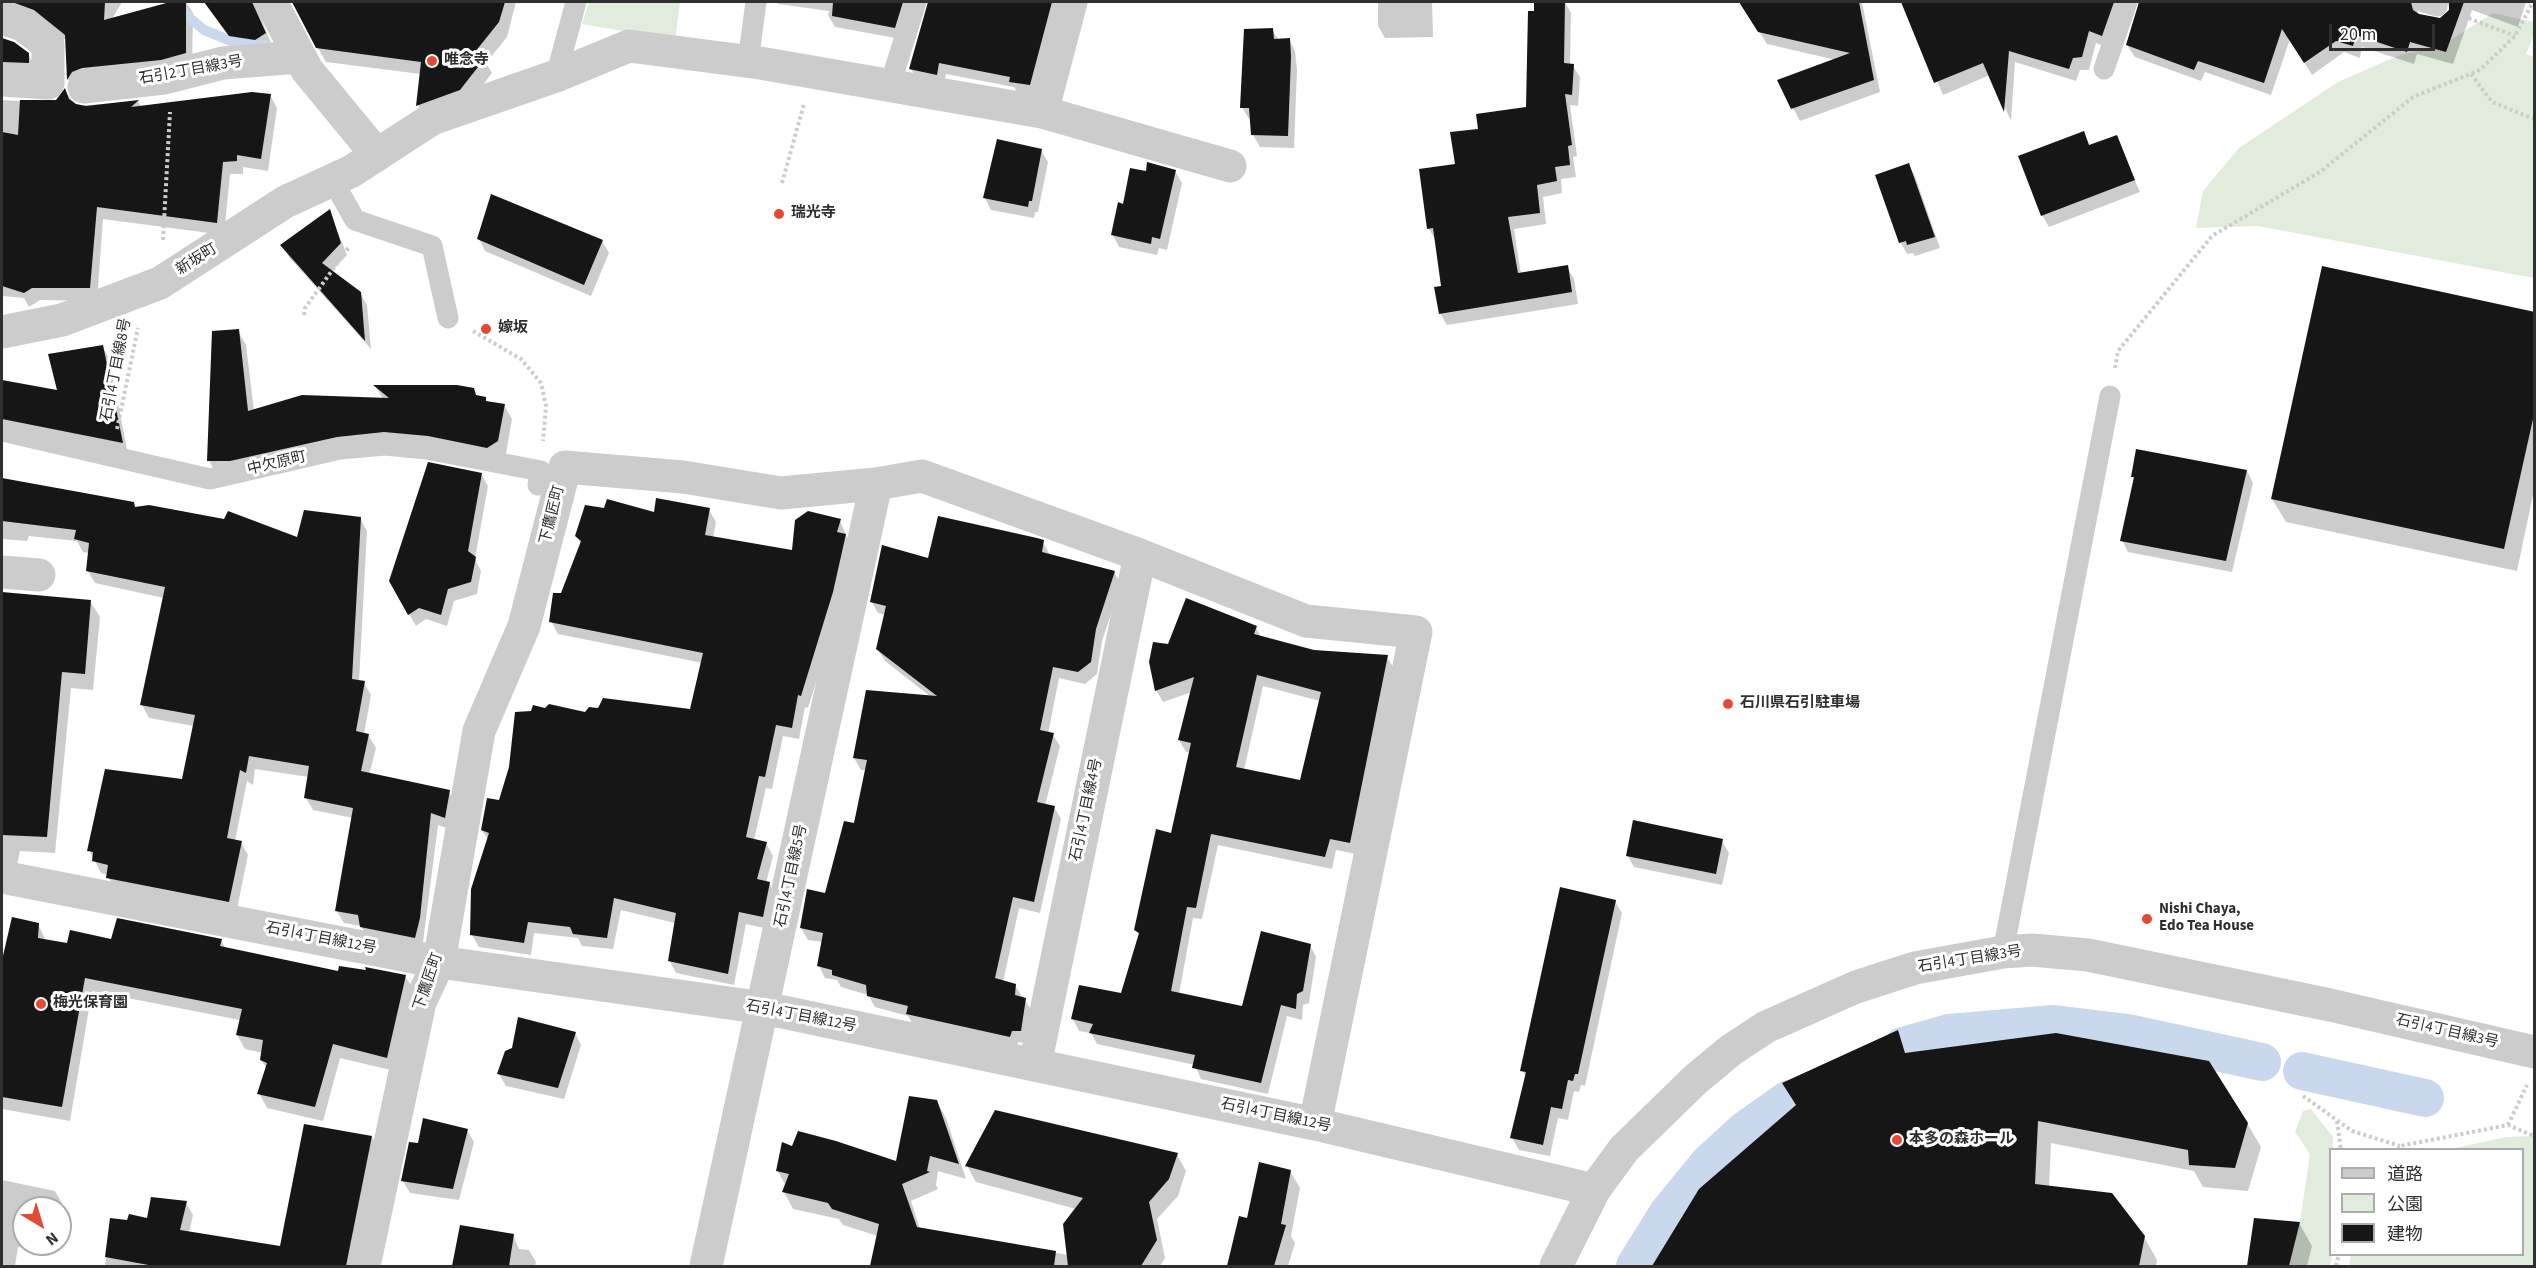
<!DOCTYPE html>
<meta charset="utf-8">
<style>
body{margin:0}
#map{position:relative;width:2536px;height:1268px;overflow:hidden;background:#fff;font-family:"Source Sans 3","Noto Sans JP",sans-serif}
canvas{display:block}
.frame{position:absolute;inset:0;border:3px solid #2f2f2f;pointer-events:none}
.legend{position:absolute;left:2329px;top:1148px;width:195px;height:108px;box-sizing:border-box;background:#fff;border:2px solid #acacac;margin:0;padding:8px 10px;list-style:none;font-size:18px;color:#2f2f2f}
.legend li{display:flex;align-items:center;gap:12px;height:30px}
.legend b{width:30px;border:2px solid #acacac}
.north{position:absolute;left:12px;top:1196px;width:60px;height:60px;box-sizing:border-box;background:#fff;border:2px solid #acacac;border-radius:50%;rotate:142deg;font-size:16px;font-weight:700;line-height:24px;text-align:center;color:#2f2f2f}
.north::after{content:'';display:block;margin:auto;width:21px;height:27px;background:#e44933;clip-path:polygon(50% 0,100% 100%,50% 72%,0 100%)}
.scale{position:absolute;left:2329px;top:24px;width:106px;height:27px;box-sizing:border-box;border:3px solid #2f2f2f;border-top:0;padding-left:8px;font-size:18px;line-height:21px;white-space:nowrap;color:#2f2f2f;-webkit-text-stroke:4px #fff;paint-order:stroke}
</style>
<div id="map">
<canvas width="2536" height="1268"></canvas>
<div class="frame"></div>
<ul class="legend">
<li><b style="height:8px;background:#ccc"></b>道路</li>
<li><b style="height:16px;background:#e2ecdd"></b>公園</li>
<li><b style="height:16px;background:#161616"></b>建物</li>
</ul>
<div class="north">N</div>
<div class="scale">20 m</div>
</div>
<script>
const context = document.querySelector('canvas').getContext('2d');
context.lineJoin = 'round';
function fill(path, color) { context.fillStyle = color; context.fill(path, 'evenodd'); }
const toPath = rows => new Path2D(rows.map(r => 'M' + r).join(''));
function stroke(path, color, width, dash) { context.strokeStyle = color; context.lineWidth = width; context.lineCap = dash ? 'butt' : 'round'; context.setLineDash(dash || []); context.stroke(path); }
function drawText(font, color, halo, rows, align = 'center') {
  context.font = font + ' "Source Sans 3","Noto Sans JP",sans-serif'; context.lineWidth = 6; context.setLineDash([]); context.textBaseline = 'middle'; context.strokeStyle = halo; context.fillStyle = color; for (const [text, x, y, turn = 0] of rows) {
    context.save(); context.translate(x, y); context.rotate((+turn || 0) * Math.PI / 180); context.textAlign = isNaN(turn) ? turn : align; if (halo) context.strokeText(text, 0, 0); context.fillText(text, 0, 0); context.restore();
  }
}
fill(toPath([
 [589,2,680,2,675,40,582,24],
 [2493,13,2534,22,2534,35,2526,54,2534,57,2534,278,2258,226,2196,228,2203,191,2239,148,2338,82,2400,55,2441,46],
 [2311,1109,2333,1137,2332,1255,2330,1266,2289,1266,2300,1222,2310,1154,2295,1132,2303,1111],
 [2534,1136,2534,1266,2349,1266,2351,1255,2522,1254,2522,1150,2451,1149,2506,1137]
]), '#e2ecdd');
fill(toPath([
 [2,2,122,2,112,19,147,29,186,2,193,13,192,66,75,91,68,79,67,41,38,20,2,14],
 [204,2,268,2,262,7,260,16,273,48,239,50],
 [292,2,516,2,507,37,486,63,492,73,468,104,426,119,418,105,421,74,326,62],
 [776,2,927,2,913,5,901,39,835,27,828,15,829,11,778,4],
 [929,2,1063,2,1036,96,1018,93,1014,87,946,74,943,86,917,80,911,69],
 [1378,2,1432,2,1433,37,1385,38,1378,26],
 [1536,2,1565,2,1571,13,1570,65,1573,66,1580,77,1578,106,1570,105,1577,156,1573,157,1576,177,1561,179,1562,193,1543,197,1546,224,1514,229,1521,274,1567,267,1574,279,1578,304,1447,325,1440,313,1443,287,1436,241,1429,229,1456,165,1480,130,1527,108],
 [1747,2,1862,2,1880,92,1800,121,1793,108,1836,60,1767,44,1745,8],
 [1903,2,2132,2,2109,48,2096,43,2089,70,2080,70,2076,81,2015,62,2011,121,1990,75,1943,95],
 [2133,2,2350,2,2355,4,2368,2,2375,4,2376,2,2526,2,2518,27,2472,10,2453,64,2417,54,2414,64,2362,47,2360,58,2344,52,2312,75,2290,39,2271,95,2205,72,2201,81,2135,57,2127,45,2140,4],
 [2434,2,2450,6,2447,16,2434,20,2417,14,2421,5],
 [1272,30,1279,40,1289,40,1295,51,1297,70,1294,148,1260,147,1253,135,1252,119,1249,119,1242,107],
 [2,38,28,54,36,67,2,76],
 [65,91,77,106,138,101,141,107,270,95,277,108,268,171,243,167,243,174,230,174,224,235,103,219,97,301,40,300,29,307,24,298,2,296,2,100,48,103,58,101],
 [2083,133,2090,146,2116,136,2140,192,2049,227,2042,215],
 [1041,150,1048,162,1038,212,1035,212,1034,218,991,210,985,198],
 [1908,165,1915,176,1940,248,1915,256,1913,253,1907,254,1901,243,1877,176],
 [1175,171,1182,183,1167,250,1159,248,1157,255,1119,247,1113,235,1125,205,1147,172],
 [329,211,347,255,331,272,360,293,367,305,371,349,289,257,282,245],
 [479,239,602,241,609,253,591,296,485,251],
 [2534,314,2534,490,2517,571,2286,522,2272,499],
 [238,331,246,345,254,411,383,399,376,387,473,390,477,397,485,399,488,403,504,405,512,419,506,454,393,446,217,475,209,461,213,332],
 [103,347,109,359,128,454,2,431,2,382,59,392],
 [2247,471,2253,483,2232,572,2128,552,2122,540,2135,481,2132,476],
 [481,474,488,486,475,559,481,571,477,594,454,601,447,626,426,619,416,626,390,581],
 [2,481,133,504,136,508,299,539,360,518,367,531,359,682,364,683,371,695,364,734,368,735,376,748,369,775,449,792,456,805,452,830,438,825,422,950,369,940,361,926,344,923,336,910,353,818,313,810,306,798,309,777,255,769,253,785,247,781,235,841,241,843,248,855,236,914,115,891,108,875,101,873,89,850,183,780,194,726,149,718,142,705,164,598,95,583,87,570,89,553,83,552,77,541,29,536,27,541,2,539],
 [709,510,716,522,713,538,794,552,840,521,852,548,840,605,808,708,805,707,799,739,783,736,772,789,766,788,754,840,766,843,773,856,766,883,769,883,776,896,769,929,746,924,734,985,676,973,669,960,675,923,621,910,613,949,582,946,578,938,534,933,531,955,479,947,472,935,488,840,482,830,500,802,545,709,586,714,691,711,703,663,558,634,551,621,581,544,576,535,655,514],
 [1043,542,1050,555,1114,572,1121,584,1102,641,1097,674,1085,684,1059,678,1048,734,1053,735,1060,746,1045,806,1054,807,1061,819,1040,913,1019,908,1003,982,1015,986,1032,1011,1027,1043,1018,1042,1017,1048,914,1026,908,1016,875,1007,868,995,841,987,837,980,825,978,819,966,823,942,808,940,801,928,826,895,855,825,866,770,861,770,854,758,931,697,885,661,878,649,886,615,878,613,871,601,929,560],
 [2,593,90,601,100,617,93,690,71,688,55,853,20,851,15,874,2,872],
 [1256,628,1261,637,1314,651,1387,657,1394,669,1356,854,1336,850,1332,869,1218,845,1202,919,1193,918,1179,994,1243,1007,1310,945,1316,957,1309,1003,1303,1005,1302,1020,1287,1016,1268,1094,1201,1079,1195,1065,1097,1044,1091,1033,1079,1031,1073,1019,1122,995,1140,936,1136,930,1173,834,1190,752,1186,752,1179,740,1192,692,1163,702,1156,690,1169,646],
 [1263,686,1320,701,1301,782,1244,770],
 [1722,841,1729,853,1722,885,1634,867,1627,855],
 [1615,901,1622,913,1585,1086,1581,1085,1579,1092,1574,1091,1568,1120,1558,1118,1550,1156,1519,1150,1512,1138,1526,1077,1522,1070],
 [13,919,38,924,46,941,68,944,221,940,226,949,339,972,405,976,414,990,395,1071,340,1058,323,1121,267,1108,259,1093,267,1069,261,1060,263,1053,245,1049,237,1035,240,1020,92,991,70,1121,2,1109,2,967],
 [1897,1032,1910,1054,2247,1123,2261,1147,2248,1191,2203,1187,2194,1171,2051,1143,2049,1187,2144,1237,2157,1260,2156,1266,1653,1266,1701,1190],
 [575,1033,581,1045,564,1099,506,1086,499,1074,513,1049],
 [937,1102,946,1118,966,1179,938,1171,936,1185,938,1189,911,1201,920,1229,1068,1255,1076,1209,976,1182,967,1166,1177,1155,1186,1171,1178,1196,1157,1219,1165,1258,1160,1266,872,1266,878,1236,843,1225,839,1219,793,1209,784,1192,786,1186,777,1170,793,1148,897,1163],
 [467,1130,474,1142,459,1200,410,1193,403,1181,419,1145],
 [372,1137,379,1149,354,1266,105,1266,111,1220,148,1220,186,1203,193,1215,189,1233,281,1248],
 [1290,1171,1300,1188,1291,1236,1295,1243,1288,1266,1229,1266,1240,1218,1248,1219],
 [2,1180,55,1191,62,1203,60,1218,60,1208,24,1208,24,1244,56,1244,55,1252,18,1247,15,1266,2,1266],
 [2256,1220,2299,1223,2312,1246,2307,1266,2248,1266],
 [461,1227,513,1235,519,1249,529,1250,536,1262,535,1266,454,1266]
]), '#0003');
stroke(toPath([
 [171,2,204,30,236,43,265,45]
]), '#c9d8ec', 10);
stroke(toPath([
 [1903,1046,1949,1033,2054,1024,2128,1033,2262,1062],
 [2302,1071,2425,1098],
 [1635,1266,1668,1213,1708,1164,1745,1130,1789,1099]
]), '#c9d8ec', 38);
fill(toPath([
 [12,2,105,2,104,20,170,2,186,2,186,53,161,60,82,68,72,72,67,80,65,35,34,10],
 [204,2,252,2,266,33,255,40,229,36],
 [292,2,505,2,499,22,475,52,485,58,460,90,416,106,421,62,316,48],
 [833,2,903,2,895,28,832,16],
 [928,2,1052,2,1030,85,1009,82,1010,77,939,63,937,75,909,69],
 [1534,2,1565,2,1564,63,1574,64,1572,95,1565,94,1572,145,1568,146,1570,165,1555,167,1557,181,1537,185,1540,213,1508,217,1518,273,1568,265,1572,292,1439,314,1434,287,1441,286,1433,228,1427,229,1419,169,1455,164,1450,132,1478,129,1476,114,1526,107,1528,11,1534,11],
 [1739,2,1859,2,1874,80,1791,109,1777,80,1850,53,1758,32],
 [1901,2,2114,2,2102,36,2089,31,2082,57,2073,58,2069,69,2009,51,2004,112,1983,63,1934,83],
 [2139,2,2411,2,2413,10,2419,14,2440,18,2449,10,2449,2,2464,2,2446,52,2410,42,2407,52,2356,35,2353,46,2336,41,2304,63,2282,29,2264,83,2198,61,2194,70,2126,45],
 [1273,28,1274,39,1290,38,1291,57,1288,136,1251,135,1249,108,1240,108,1244,29],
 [2,38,14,42,29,53,29,63,2,62],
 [65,88,69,99,76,104,86,106,139,100,131,107,252,92,271,94,261,159,237,155,237,161,223,162,217,223,97,207,90,288,32,288,24,293,2,286,2,132,18,135,20,100,56,100],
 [2084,131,2089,145,2117,135,2135,180,2041,216,2018,156],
 [997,139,1042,149,1032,201,1029,201,1028,207,983,198],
 [1147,162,1176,170,1160,239,1152,237,1151,244,1111,235,1118,202,1123,204,1130,168,1146,171],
 [1909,163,1935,237,1907,245,1906,241,1899,243,1875,175],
 [491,194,603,240,584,285,477,239],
 [330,209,341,243,322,263,361,292,365,341,280,245],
 [2322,266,2535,312,2535,410,2504,549,2271,499],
 [239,329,248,411,302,395,389,398,373,385,457,385,474,388,476,395,486,397,486,401,505,404,498,441,487,448,428,436,384,432,337,437,230,461,207,461,212,331],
 [103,345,123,443,2,419,2,380,57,390,48,354],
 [2136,449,2247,470,2226,561,2120,541,2134,477,2131,477],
 [428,462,482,473,468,551,476,557,471,582,448,589,441,615,419,608,408,615,389,581],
 [2,478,134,502,135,507,149,505,224,519,228,511,297,537,304,510,361,517,352,679,365,681,356,731,369,734,361,771,450,790,445,818,431,813,420,918,415,938,360,927,358,915,335,911,353,808,304,798,309,766,249,756,246,773,240,770,227,838,242,841,229,902,106,878,108,865,92,861,93,852,87,851,105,769,182,779,195,715,140,705,165,587,86,571,89,543,74,539,76,530,2,521],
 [656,498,710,508,705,535,792,550,795,520,808,511,841,519,837,532,846,534,833,592,801,696,798,695,792,728,776,725,765,777,759,776,746,837,767,842,757,879,770,882,763,917,739,912,728,974,668,961,676,913,614,898,607,938,573,934,570,927,528,922,524,943,470,935,471,889,489,833,481,830,487,798,499,800,509,767,515,712,531,711,533,705,545,708,549,704,585,712,589,707,598,708,603,698,690,709,703,653,549,622,553,593,561,593,581,541,575,536,585,505,604,508,607,499,654,512],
 [938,516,1037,538,1044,540,1042,552,1115,571,1096,629,1091,662,1078,672,1053,667,1040,730,1054,733,1037,802,1055,806,1034,902,1013,897,995,978,1016,984,1015,995,1026,998,1021,1031,1012,1031,1010,1037,906,1014,908,1006,867,996,866,985,832,975,832,970,817,966,823,933,800,928,807,889,825,893,844,821,854,823,867,760,853,758,866,690,937,696,876,649,886,606,870,602,882,545,928,558],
 [2,592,91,600,85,674,62,672,47,837,2,835],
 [1186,598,1257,626,1254,634,1314,650,1388,655,1350,843,1330,839,1325,857,1211,834,1196,908,1187,907,1171,991,1242,1006,1261,931,1311,944,1303,991,1297,994,1296,1009,1281,1005,1261,1083,1192,1068,1195,1055,1089,1033,1093,1024,1071,1019,1079,985,1121,993,1139,933,1134,930,1156,829,1171,833,1191,743,1178,740,1194,677,1155,691,1149,662,1153,642,1168,644],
 [1257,675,1321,692,1300,780,1236,767],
 [1633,820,1723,839,1716,874,1626,856],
 [1560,887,1616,900,1578,1074,1575,1074,1573,1081,1568,1080,1562,1109,1551,1107,1543,1145,1510,1138,1526,1072,1520,1071],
 [12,917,39,923,38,938,67,943,70,930,111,939,117,918,222,939,220,946,338,971,339,966,366,970,365,967,406,975,387,1058,333,1044,315,1107,257,1094,267,1063,260,1060,263,1040,236,1035,242,1009,85,978,62,1107,2,1097,2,960],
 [518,1017,576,1032,558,1088,497,1074,505,1051,512,1048],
 [1898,1030,1905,1053,2056,1033,2209,1061,2248,1123,2235,1168,2189,1165,2188,1150,2038,1121,2035,1184,2112,1193,2145,1236,2139,1266,1652,1266,1699,1189,1796,1105,1782,1083],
 [909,1096,937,1100,959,1164,930,1156,927,1171,930,1172,902,1184,917,1227,1056,1251,1054,1266,870,1266,879,1224,832,1209,828,1203,782,1192,789,1174,776,1171,782,1142,792,1146,798,1131,836,1141,896,1161],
 [995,1110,1178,1153,1169,1179,1149,1202,1157,1240,1141,1266,1068,1266,1063,1224,1083,1198,965,1166],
 [423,1118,468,1129,453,1189,401,1181,409,1142,418,1143],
 [304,1124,372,1136,346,1266,154,1266,105,1257,110,1218,127,1220,129,1214,147,1218,151,1197,187,1201,180,1230,280,1246],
 [1259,1162,1291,1170,1281,1224,1286,1225,1274,1266,1227,1266,1239,1216,1247,1218],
 [2254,1218,2300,1222,2289,1266,2247,1266],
 [460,1225,514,1234,509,1266,452,1266]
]), '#161616');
stroke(toPath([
 [2463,16,2515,36],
 [2471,74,2492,102,2534,119],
 [782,183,804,104],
 [163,240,170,112],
 [304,315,305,308,349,247],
 [473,331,521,359,541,383,546,406,543,441],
 [2115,368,2118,351,2212,236,2320,172,2413,97,2480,70,2515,36,2533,2],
 [117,429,138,328],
 [2303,1096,2352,1131,2400,1146],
 [2337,1121,2341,1150],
 [2508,1125,2527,1085],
 [2398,1150,2400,1146,2508,1125,2534,1136],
 [2336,1266,2339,1254]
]), '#ccc', 4, [3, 3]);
stroke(toPath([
 [2423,2,2437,6],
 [748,62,756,2],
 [2104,69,2127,2],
 [556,76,576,2],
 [890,85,916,2],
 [333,181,355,220,432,246,448,318],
 [2,431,210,479,340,449,385,445,426,449,541,471,538,485],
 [2003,952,2110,396]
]), '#ccc', 21);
stroke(toPath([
 [271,2,307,70,377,155],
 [2,18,23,25,48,44,48,83,2,80],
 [84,87,164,78,223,63,299,57],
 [1042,112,1071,2],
 [2,332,62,320,160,283,285,202,352,171,432,119,556,76,629,46,760,63,1042,112,1230,166],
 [2,572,39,575],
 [2,877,439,962,764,1008,1315,1124,1594,1190],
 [1035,1065,1140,555],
 [364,1266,420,1002,439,962,479,731,524,626,565,467,683,477,781,493,876,484,922,476,1140,555,1306,621,1416,632,1315,1124],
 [706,1266,876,484]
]), '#ccc', 33);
stroke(toPath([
 [1556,1266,1594,1190,1624,1149,1696,1079,1731,1050,1766,1027,1856,987,1915,968,2003,952,2032,950,2088,955,2330,1005,2534,1052]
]), '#ccc', 33);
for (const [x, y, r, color] of [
 [432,61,6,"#e44933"],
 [779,214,6,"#e44933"],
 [486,329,6,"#e44933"],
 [1728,704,6,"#e44933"],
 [2147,919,6,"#e44933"],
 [41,1004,6,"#e44933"],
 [1897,1140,6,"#e44933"]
]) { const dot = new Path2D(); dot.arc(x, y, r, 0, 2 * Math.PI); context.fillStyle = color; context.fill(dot); stroke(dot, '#fff', 2); }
drawText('bold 15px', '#2f2f2f', '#fff', [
 ["唯念寺",444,61],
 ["瑞光寺",791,214],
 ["嫁坂",498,329],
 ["石川県石引駐車場",1740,704],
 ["Nishi Chaya,",2159,910],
 ["Edo Tea House",2159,927],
 ["梅光保育園",53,1004],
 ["本多の森ホール",1909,1140]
], 'left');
drawText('15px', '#2f2f2f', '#fff', [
 ["石引2丁目線3号",191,71,-10],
 ["新坂町",197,260,-32],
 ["石引4丁目線8号",117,370,-79],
 ["中欠原町",277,464,-13],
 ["下鷹匠町",553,515,-76],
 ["石引4丁目線4号",1087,810,-78],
 ["石引4丁目線5号",792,876,-78],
 ["石引4丁目線12号",321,939,11],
 ["石引4丁目線3号",1970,960,-9],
 ["下鷹匠町",429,982,-71],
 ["石引4丁目線12号",801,1017,11],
 ["石引4丁目線3号",2447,1032,13],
 ["石引4丁目線12号",1276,1116,12]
]);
</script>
